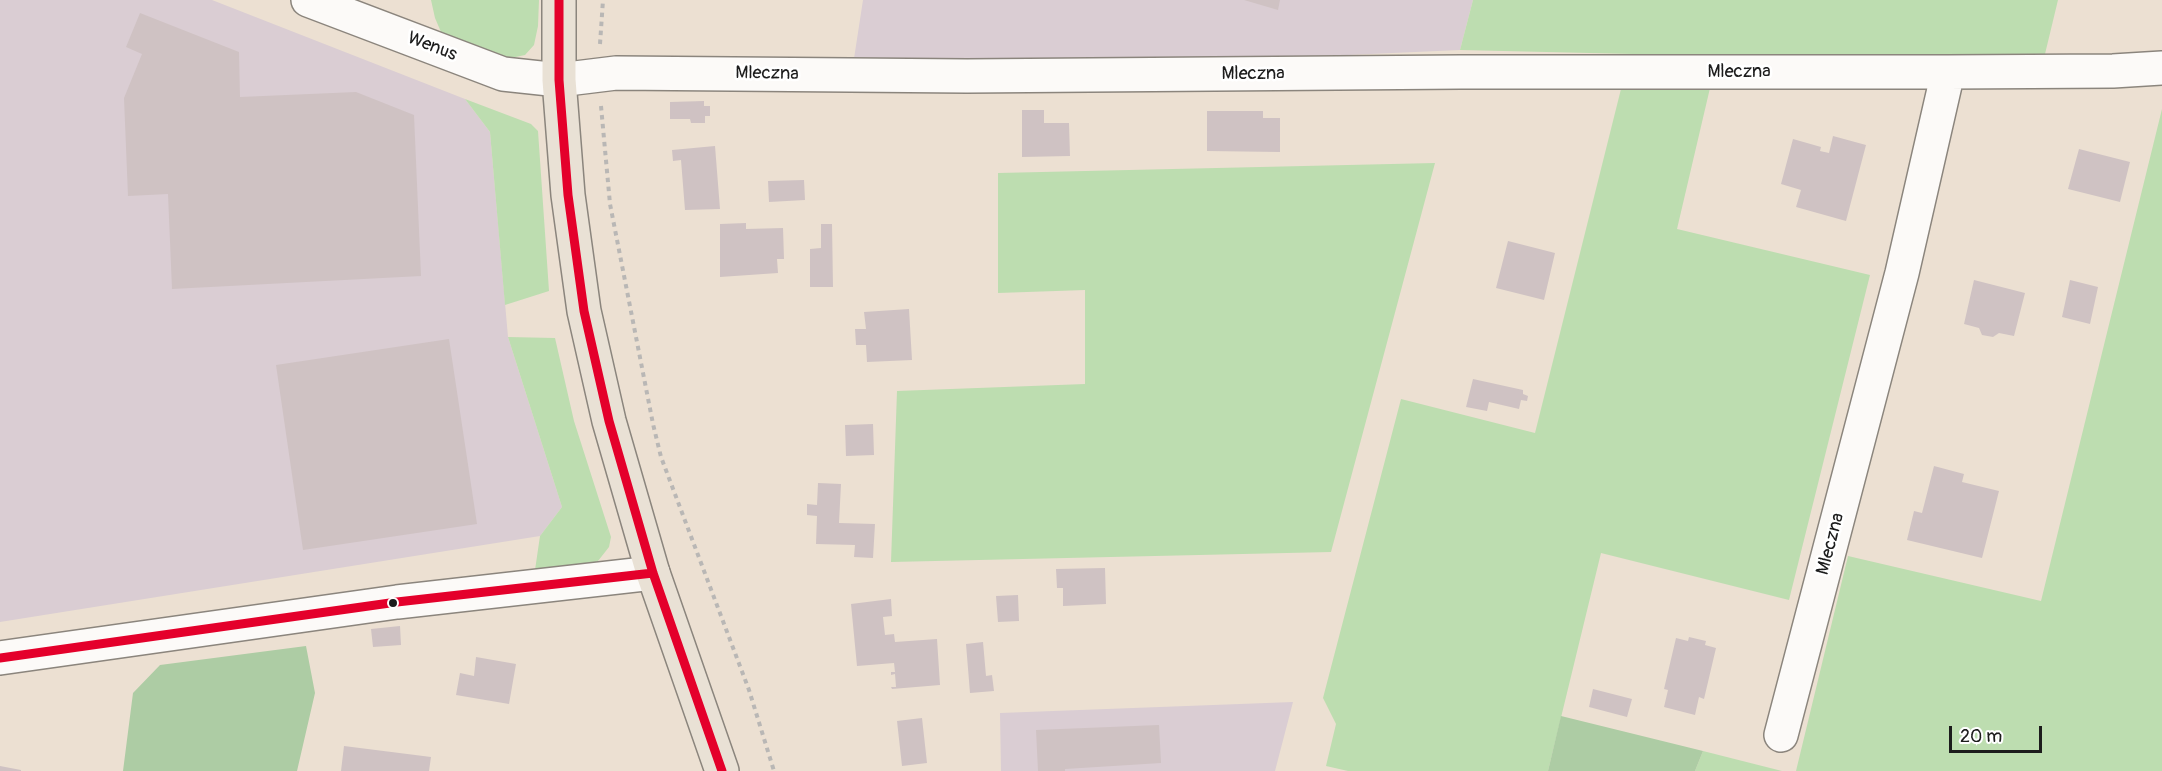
<!DOCTYPE html>
<style>
body{margin:0}
#map{position:relative;width:2162px;height:771px;overflow:hidden;background:#ece0d2;font-family:Pangolin,sans-serif}
canvas{display:block}
.scale{position:absolute;left:1949px;top:726px;width:93px;height:27px;box-sizing:border-box;border:3px solid #1c1c1c;border-top:0;padding-left:8px;font-size:18px;line-height:21px;white-space:nowrap;color:#1c1c1c;-webkit-text-stroke:4px #fff;paint-order:stroke}
</style>
<div id="map">
<canvas width="2162" height="771"></canvas>
<div class="scale">20 m</div>
</div>
<script>
const context = document.querySelector('canvas').getContext('2d');
context.lineJoin = 'round';
function fill(path, color) { context.fillStyle = color; context.fill(path, 'evenodd'); }
const toPath = rows => new Path2D(rows.map(r => 'M' + r).join(''));
function stroke(path, color, width, dash) { context.strokeStyle = color; context.lineWidth = width; context.lineCap = dash ? 'butt' : 'round'; context.setLineDash(dash || []); context.stroke(path); }
function drawText(font, color, halo, rows, align = 'center') {
  context.font = font + ' Pangolin,sans-serif'; context.lineWidth = 5; context.setLineDash([]); context.textBaseline = 'middle'; context.strokeStyle = halo; context.fillStyle = color; for (const [text, x, y, turn = 0] of rows) {
    context.save(); context.translate(x, y); context.rotate((+turn || 0) * Math.PI / 180); context.textAlign = isNaN(turn) ? turn : align; if (halo) context.strokeText(text, 0, 0); context.fillText(text, 0, 0); context.restore();
  }
}
fill(toPath([
 [0,0,212,0,465,99,490,132,508,337,562,507,540,536,0,622],
 [863,0,1473,0,1460,50,1191,62,853,65],
 [1293,702,1275,771,1001,771,1000,713]
]), '#dacdd3');
fill(toPath([
 [431,0,539,0,538,26,534,45,525,55,511,58,454,46,444,39,435,18],
 [1473,0,2058,0,2045,54,1633,54,1460,50],
 [1679,86,1710,88,1677,229,1870,275,1789,600,1601,553,1548,771,1348,771,1326,766,1336,724,1323,698,1401,399,1535,433,1621,89],
 [465,99,531,124,538,131,549,291,505,305,490,132],
 [2162,109,2162,771,1796,771,1848,556,2041,601],
 [1435,163,1331,552,891,562,897,391,1085,384,1085,290,998,293,998,173],
 [508,337,555,338,574,421,611,537,609,547,598,561,590,564,535,570,540,536,562,507],
 [1703,751,1782,771,1695,771]
]), '#bdddb0');
fill(toPath([
 [306,646,315,693,297,771,123,771,133,693,160,665],
 [1561,716,1703,751,1695,771,1548,771]
]), '#adcca4');
fill(toPath([
 [1244,0,1280,0,1278,10],
 [140,13,239,52,240,97,356,92,414,115,421,276,172,289,168,194,128,196,124,98,142,54,126,47],
 [704,101,704,106,710,106,710,116,705,116,705,123,691,123,690,119,670,119,670,102],
 [1022,110,1044,110,1044,123,1069,123,1070,156,1022,157],
 [1207,111,1263,111,1263,118,1280,118,1280,152,1207,151],
 [1833,136,1866,145,1846,221,1796,207,1801,190,1781,184,1793,139,1821,147,1820,151,1829,153],
 [715,146,720,209,685,210,681,160,673,161,672,150],
 [2079,149,2130,162,2120,202,2068,189],
 [804,180,805,200,769,202,768,181],
 [746,223,746,229,783,228,784,259,777,259,778,273,720,277,720,224],
 [821,224,832,224,833,287,810,287,810,249,821,248],
 [1508,241,1555,253,1544,300,1496,288],
 [1974,280,2025,293,2014,336,1999,333,1993,337,1982,335,1979,328,1964,324],
 [2070,280,2098,287,2090,324,2062,317],
 [909,309,912,360,867,362,866,345,856,345,855,329,866,329,864,312],
 [449,339,477,524,303,550,276,365],
 [1473,379,1523,390,1523,394,1528,396,1527,401,1521,400,1519,409,1489,402,1487,411,1466,407],
 [873,424,874,455,846,456,845,425],
 [1934,466,1964,474,1962,482,1999,491,1982,558,1907,540,1914,511,1922,513],
 [818,483,841,484,839,523,875,524,873,558,854,557,855,545,816,544,817,516,807,515,807,504,817,505],
 [1105,568,1106,604,1063,606,1063,588,1057,588,1056,569],
 [1018,595,1019,621,998,622,996,596],
 [891,599,892,616,883,617,885,635,894,634,895,642,937,639,940,685,892,689,891,687,896,687,895,674,891,675,891,672,895,672,894,663,857,666,851,604],
 [400,626,401,645,373,647,371,629],
 [1689,637,1706,641,1705,645,1716,648,1704,699,1699,697,1695,715,1664,707,1668,690,1664,689,1676,638,1688,641],
 [983,642,986,676,992,675,994,691,970,693,966,644],
 [476,657,516,664,509,704,456,695,460,673,474,676],
 [1593,689,1632,699,1627,717,1589,707],
 [922,718,927,763,902,766,897,721],
 [1159,725,1161,763,1065,769,1065,771,1038,771,1036,730],
 [344,746,431,757,429,771,341,771],
 [0,766,21,770,21,771,0,771]
]), '#cfc2c3');
const minor = toPath([
 [308,0,503,74,559,80,616,73,967,76,1461,72,1948,72,2113,71,2162,68],
 [0,658,397,602,653,573],
 [1781,735,1902,273,1948,72]
]);
const major = toPath([
 [559,0,559,80,568,195,584,311,609,421,653,573,722,771]
]);
stroke(minor, '#8b857d', 36);
stroke(major, '#8b857d', 36);
stroke(toPath([
 [600,44,603,0],
 [601,106,610,204,653,424,661,457,749,690,774,771]
]), '#b9b7b5', 4, [4.5, 4.5]);
stroke(minor, '#fcfaf8', 33);
stroke(major, '#e9e1d5', 33);
stroke(toPath([
 [559,0,559,80,568,195,584,311,609,421,653,573,722,771],
 [0,658,397,602,653,573]
]), '#e4002b', 9);
for (const [x, y, r, color] of [
 [393,603,5,"#1c1c1c"]
]) { const dot = new Path2D(); dot.arc(x, y, r, 0, 2 * Math.PI); context.fillStyle = color; context.fill(dot); stroke(dot, '#fff', 2); }
drawText('18px', '#1c1c1c', '#fff', [
 ["Wenus",432,47,21],
 ["Mleczna",1739,72],
 ["Mleczna",767,74,1],
 ["Mleczna",1253,74],
 ["Mleczna",1831,544,-75]
]);
</script>
